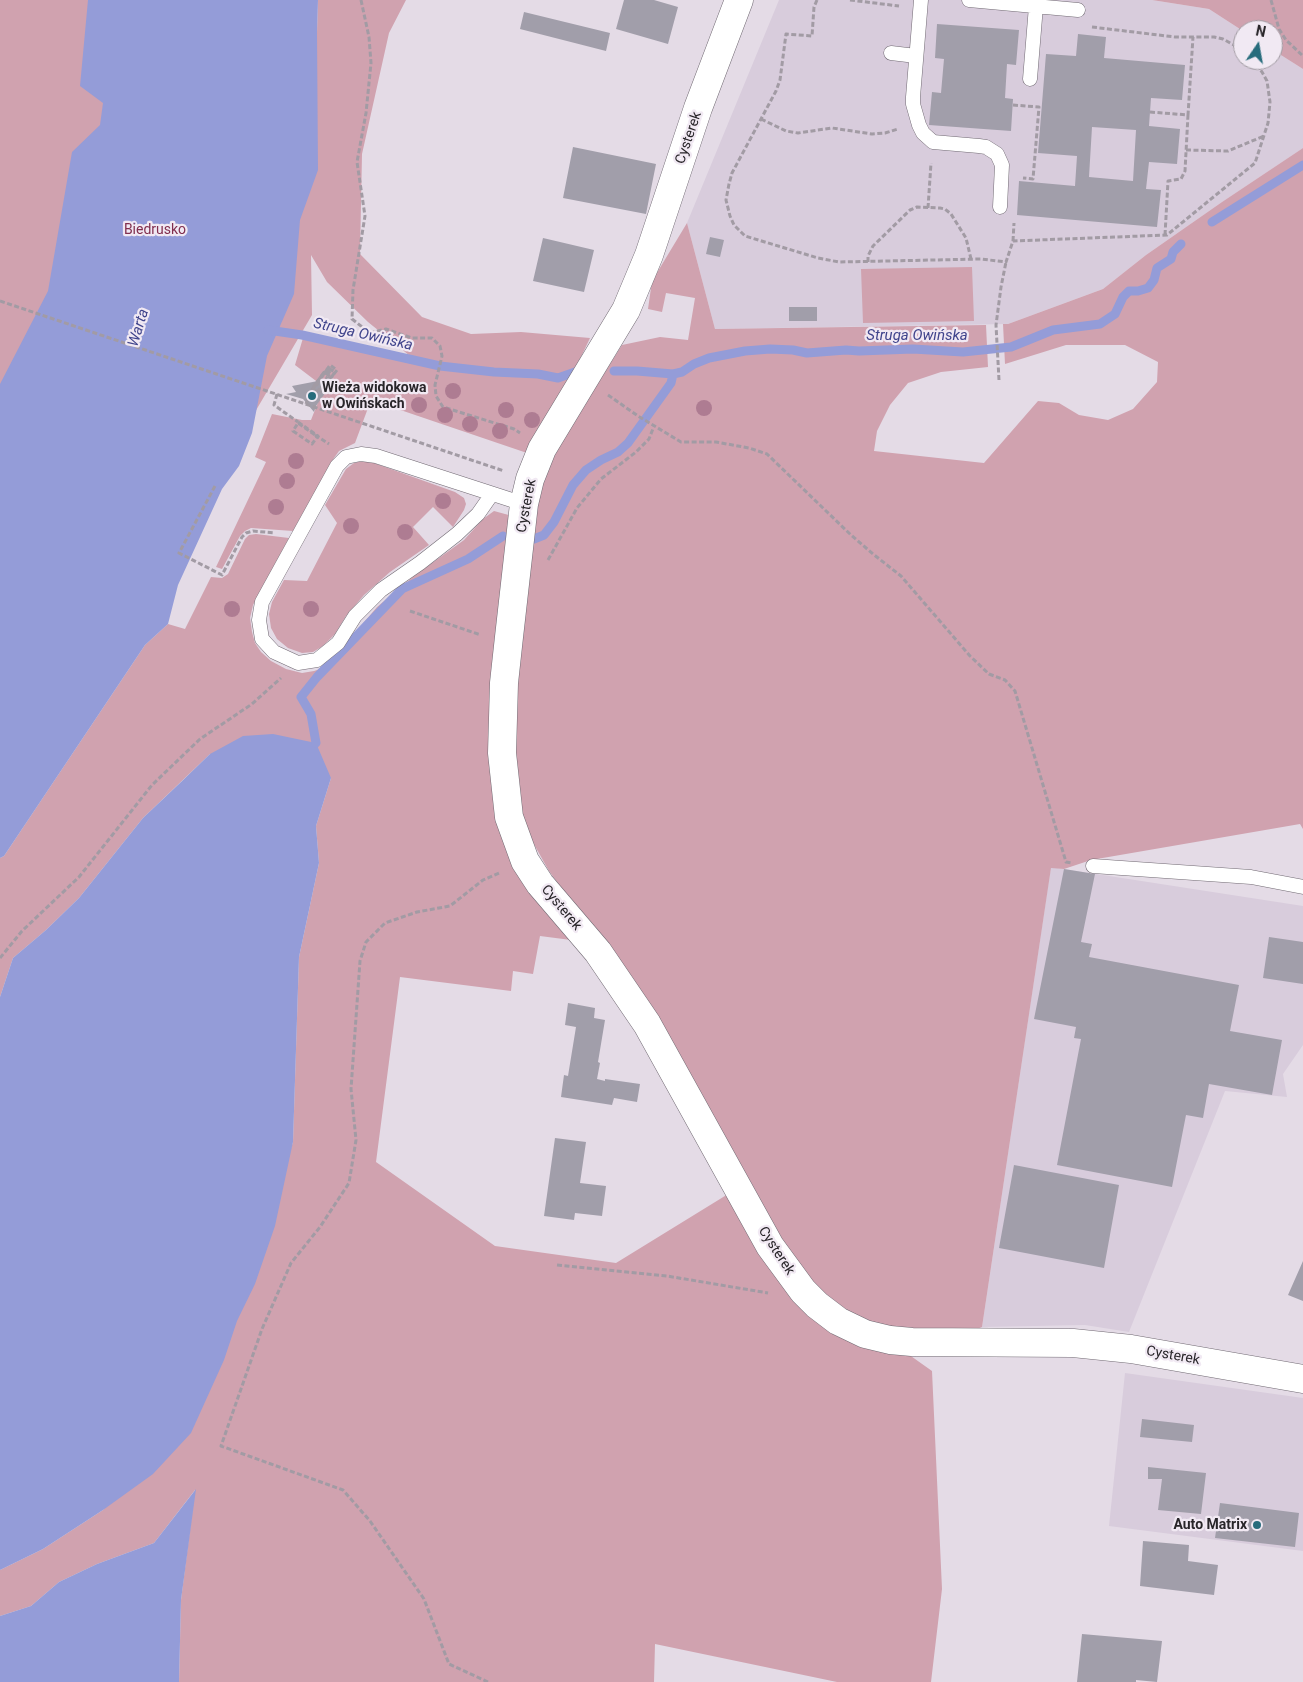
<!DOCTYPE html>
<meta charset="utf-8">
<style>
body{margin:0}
#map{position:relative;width:1303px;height:1682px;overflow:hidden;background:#e4dbe6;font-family:Roboto,sans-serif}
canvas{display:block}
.north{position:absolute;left:1233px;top:20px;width:50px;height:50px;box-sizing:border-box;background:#f1e9f3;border:1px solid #a19ba2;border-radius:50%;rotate:12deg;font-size:14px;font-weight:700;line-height:20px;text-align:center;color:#282529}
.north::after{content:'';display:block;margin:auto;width:18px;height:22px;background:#276c7c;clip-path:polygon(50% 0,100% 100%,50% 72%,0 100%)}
</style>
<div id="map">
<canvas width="1303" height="1682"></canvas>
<div class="north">N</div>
</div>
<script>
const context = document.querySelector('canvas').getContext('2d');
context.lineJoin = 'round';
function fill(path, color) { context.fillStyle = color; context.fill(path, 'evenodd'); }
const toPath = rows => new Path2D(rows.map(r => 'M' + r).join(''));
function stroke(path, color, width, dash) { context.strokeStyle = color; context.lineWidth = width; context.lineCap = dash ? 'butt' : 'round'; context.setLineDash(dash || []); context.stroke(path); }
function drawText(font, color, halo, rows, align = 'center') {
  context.font = font + ' Roboto,sans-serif'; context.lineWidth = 4.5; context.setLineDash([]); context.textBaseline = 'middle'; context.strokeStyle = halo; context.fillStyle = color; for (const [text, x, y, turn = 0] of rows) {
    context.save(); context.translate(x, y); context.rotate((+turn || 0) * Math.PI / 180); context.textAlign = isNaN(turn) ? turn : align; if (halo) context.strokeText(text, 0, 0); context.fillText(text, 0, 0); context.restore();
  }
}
fill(toPath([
 [779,0,1152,0,1209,9,1243,31,1243,60,1273,60,1273,50,1303,69,1303,148,1222,202,1146,255,1103,289,1008,324,715,329,687,223],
 [1051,867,1303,906,1303,1045,1283,1074,1287,1097,1225,1091,1129,1332,1085,1325,982,1327],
 [1125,1373,1303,1398,1303,1551,1109,1526]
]), '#d8ccdc');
fill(toPath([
 [0,0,310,0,317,32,318,0,406,0,389,33,362,154,360,254,422,317,471,334,521,332,590,338,572,376,527,453,371,400,355,443,339,451,334,458,293,531,251,528,245,531,240,536,222,569,216,567,266,462,255,457,272,414,302,420,311,420,324,387,295,365,303,338,420,364,368,322,327,282,311,255,312,315,0,846],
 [1152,0,1303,0,1303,69,1273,50,1273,30,1243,31,1209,9],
 [1303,148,1303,829,1300,824,1091,860,1064,869,1051,868,982,1327,967,1333,909,1334,866,1323,825,1299,802,1275,589,926,549,871,522,823,513,771,514,676,527,571,541,484,559,445,622,345,660,337,688,340,695,298,666,293,662,312,648,309,652,281,687,223,715,329,986,325,988,367,941,372,908,383,890,405,877,431,874,451,984,463,1038,401,1059,403,1079,415,1108,420,1133,409,1157,382,1158,362,1125,345,1066,345,1005,364,1003,324,1008,324,1103,289,1146,255,1222,202],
 [972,267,974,321,863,323,861,269],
 [363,461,374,463,455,492,464,498,466,504,464,510,453,527,433,507,413,527,429,545,390,572,364,595,346,616,335,634,323,646,313,652,302,653,288,648,277,639,271,628,269,614,272,602,284,580,307,581,337,523,325,505,346,469,354,463],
 [494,511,516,517,497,802,571,940,540,936,533,974,513,971,511,991,400,977,376,1162,495,1246,616,1263,733,1191,785,1286,908,1354,932,1371,942,1589,931,1682,837,1682,655,1644,654,1682,179,1682,181,1600,195,1490,154,1543,97,1564,59,1582,31,1606,0,1616,0,1570,43,1549,103,1510,223,1360,293,1142,299,957,319,863,316,826,331,778,210,754,143,818,79,898,46,930,13,958,0,997,0,858,4,856,145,645,168,624,185,629,211,577,222,578,228,574,245,539,249,535,256,534,289,538,253,605,250,618,252,632,255,643,261,652,271,661,286,669,302,673,314,671,326,667,377,607,414,576,464,540,483,519]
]), '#d0a2af');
fill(toPath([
 [88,0,318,0,317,32,318,170,300,220,294,294,267,356,252,433,239,466,222,489,178,585,168,624,145,645,4,856,0,858,0,384,48,291,72,152,100,125,103,103,80,86],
 [273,734,316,743,331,778,316,826,319,863,299,957,293,1142,275,1226,255,1284,237,1321,224,1360,191,1433,153,1474,103,1510,43,1549,0,1570,0,997,13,958,46,930,79,898,143,818,181,782,210,754,243,736],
 [196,1489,181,1600,179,1682,0,1682,0,1616,31,1606,59,1582,97,1564,154,1543]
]), '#949cd8');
stroke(toPath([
 [1212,222,1303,165],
 [268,330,302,335,440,366,494,372,538,374,558,378,575,372],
 [614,371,637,371,673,374,682,372,694,364,709,358,745,351,770,349,793,350,807,353,846,350,859,351,913,349,963,352,1011,347,1053,330,1100,324,1115,314,1123,297,1129,291,1138,291,1148,288,1154,280,1157,268,1171,259,1173,252,1181,244],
 [534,539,544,535,554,522,573,485,586,470,601,460,618,452,628,443,671,383,673,374],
 [316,743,311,714,301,697,317,677,402,589,468,559,503,536]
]), '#949cd8', 9);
fill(toPath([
 [624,0,654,0,678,7,668,44,616,29],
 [524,12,610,33,606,51,520,29],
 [937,24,1019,30,1016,65,1007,64,1005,98,1013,99,1011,131,929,125,932,92,941,93,944,59,935,58],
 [1078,34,1106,37,1104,58,1185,65,1182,100,1151,98,1149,126,1180,129,1177,164,1149,162,1146,189,1161,190,1157,227,1017,215,1019,181,1075,186,1077,156,1038,153,1046,54,1076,56],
 [1092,127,1136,130,1133,181,1089,177],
 [573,147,656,164,646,214,563,198],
 [710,237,724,240,720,257,706,254],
 [543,238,594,250,584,292,533,281],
 [789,307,817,307,817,321,789,321],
 [323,380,330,386,316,406,314,412,303,399,286,394,296,392,292,386],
 [1064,869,1095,874,1081,942,1092,944,1089,957,1239,985,1230,1031,1282,1040,1272,1095,1209,1084,1203,1118,1186,1115,1172,1187,1057,1165,1081,1039,1074,1038,1076,1027,1034,1019],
 [1269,937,1303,942,1303,984,1263,978],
 [568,1003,595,1008,594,1018,605,1020,598,1062,600,1063,597,1079,605,1081,605,1079,640,1084,637,1102,614,1098,612,1105,561,1097,564,1075,568,1076,576,1027,565,1025],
 [555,1138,586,1142,580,1183,606,1186,602,1216,575,1213,574,1220,544,1216],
 [1014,1165,1119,1185,1104,1268,999,1248],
 [1303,1261,1303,1301,1288,1295],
 [1142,1419,1194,1425,1192,1442,1140,1437],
 [1148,1467,1206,1473,1201,1514,1158,1510,1162,1479,1148,1479],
 [1220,1503,1299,1513,1295,1547,1215,1538],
 [1143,1541,1189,1545,1188,1561,1218,1565,1214,1595,1140,1586],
 [1082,1634,1162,1641,1157,1682,1136,1680,1136,1682,1077,1682]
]), '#a19eaa');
const lane = toPath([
 [921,0,913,97,913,104,919,125,923,133,933,142,979,146,986,147,997,154,1002,165,1000,207],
 [969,0,1078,10],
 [891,53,916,56],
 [1030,79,1036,6],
 [492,494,478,514,457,534,420,563,381,590,355,616,338,643,317,660,298,663,274,652,262,639,259,620,262,602,337,466,346,457,361,454,376,456,524,504],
 [1093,866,1251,877,1303,887]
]);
const street = toPath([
 [739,0,698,108,649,255,626,310,542,449,530,479,524,504,509,637,504,683,502,753,509,817,525,861,540,884,598,952,647,1024,770,1246,803,1291,817,1305,838,1321,865,1334,890,1340,912,1342,1073,1343,1131,1349,1303,1379]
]);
stroke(lane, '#716a73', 15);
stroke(street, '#716a73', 29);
stroke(toPath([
 [361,0,369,37,371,63,366,113,357,162,365,216,353,290,352,319,370,333,386,329,412,338,432,338,440,346,442,356,435,385,436,396,443,407,514,429,520,433],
 [817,0,814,7,812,36,786,34,780,80,776,91,732,173,729,184,726,200,730,216,734,225,745,236,818,258,839,262,981,259,1006,262,1013,241,1167,235,1255,163,1268,123,1270,102,1267,81,1262,72,1253,60],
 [850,0,899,6],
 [1271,0,1279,29,1286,40,1303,56],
 [1092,27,1175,37,1214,37,1223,39,1243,50],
 [1013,105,1039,107,1033,179,1023,178],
 [1150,112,1188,115,1193,37],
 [761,119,786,131,798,133,832,128,872,134,885,133,898,129],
 [1186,150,1228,151,1264,136],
 [928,208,931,163],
 [1165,235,1168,181,1181,179,1185,171,1188,115],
 [1013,241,1014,223],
 [868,262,868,256,873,246,910,210,917,207,940,208,945,209,951,214,966,238,971,259],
 [0,301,504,471],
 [999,380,996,325,1001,287,1006,262],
 [277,394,274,405,298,422],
 [608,395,638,416,681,442,716,442,749,448,767,454,851,535,873,554,901,576,970,656,989,674,1005,680,1015,691,1066,862,1073,863],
 [306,404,311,391,322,375,329,379,319,393,313,389],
 [315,435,329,444],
 [215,486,179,553,222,575,242,537,246,533,253,531,275,533],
 [548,560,577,508,601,479,636,452,649,439,654,426],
 [410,611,481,635],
 [0,958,22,931,79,877,152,785,200,739,252,704,281,678],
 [557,1265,667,1276,768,1293],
 [488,1682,449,1664,424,1599,370,1521,343,1490,221,1446,262,1329,291,1263,320,1227,349,1183,356,1140,351,1089,360,961,366,942,385,923,417,912,450,906,483,880,499,873]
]), '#a29ba4', 3, [5, 2.5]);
stroke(lane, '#fff', 14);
stroke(street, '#fff', 28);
stroke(toPath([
 [313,389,324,372,331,377,321,391,314,386,326,370,333,375,323,388,317,384,328,368,335,372,325,386,319,381,330,365,337,370,327,383],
 [298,422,318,436,312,444,293,431,298,423,315,435]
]), '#a29ba4', 3, [5, 2.5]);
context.fillStyle = '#ae7c92';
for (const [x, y] of [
 [453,391],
 [419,405],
 [704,408],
 [506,410],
 [445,415],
 [532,420],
 [470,424],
 [500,431],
 [296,461],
 [287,481],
 [443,501],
 [276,507],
 [351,526],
 [405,532],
 [232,609],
 [311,609]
]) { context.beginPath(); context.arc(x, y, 8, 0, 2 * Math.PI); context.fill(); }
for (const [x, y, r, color] of [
 [312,396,5,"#276c7c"],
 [1257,1525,5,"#276c7c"]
]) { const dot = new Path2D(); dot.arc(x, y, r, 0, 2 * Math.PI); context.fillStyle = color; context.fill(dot); stroke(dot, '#f1e9f3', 2); }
drawText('14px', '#282529', '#f1e9f3', [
 ["Cysterek",689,138,-71],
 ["Cysterek",527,506,-79],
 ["Cysterek",561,908,50],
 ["Cysterek",776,1251,57],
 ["Cysterek",1173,1356,10]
]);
drawText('14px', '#812e4e', '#f1e9f3', [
 ["Biedrusko",155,230]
]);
drawText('bold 14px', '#282529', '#f1e9f3', [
 ["Wieża widokowa",322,388],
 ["w Owińskach",322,404],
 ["Auto Matrix",1247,1525,"right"]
], 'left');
drawText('italic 15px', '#40448c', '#f1e9f3', [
 ["Warta",139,328,-73],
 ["Struga Owińska",363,335,13],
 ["Struga Owińska",917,336]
]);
</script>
